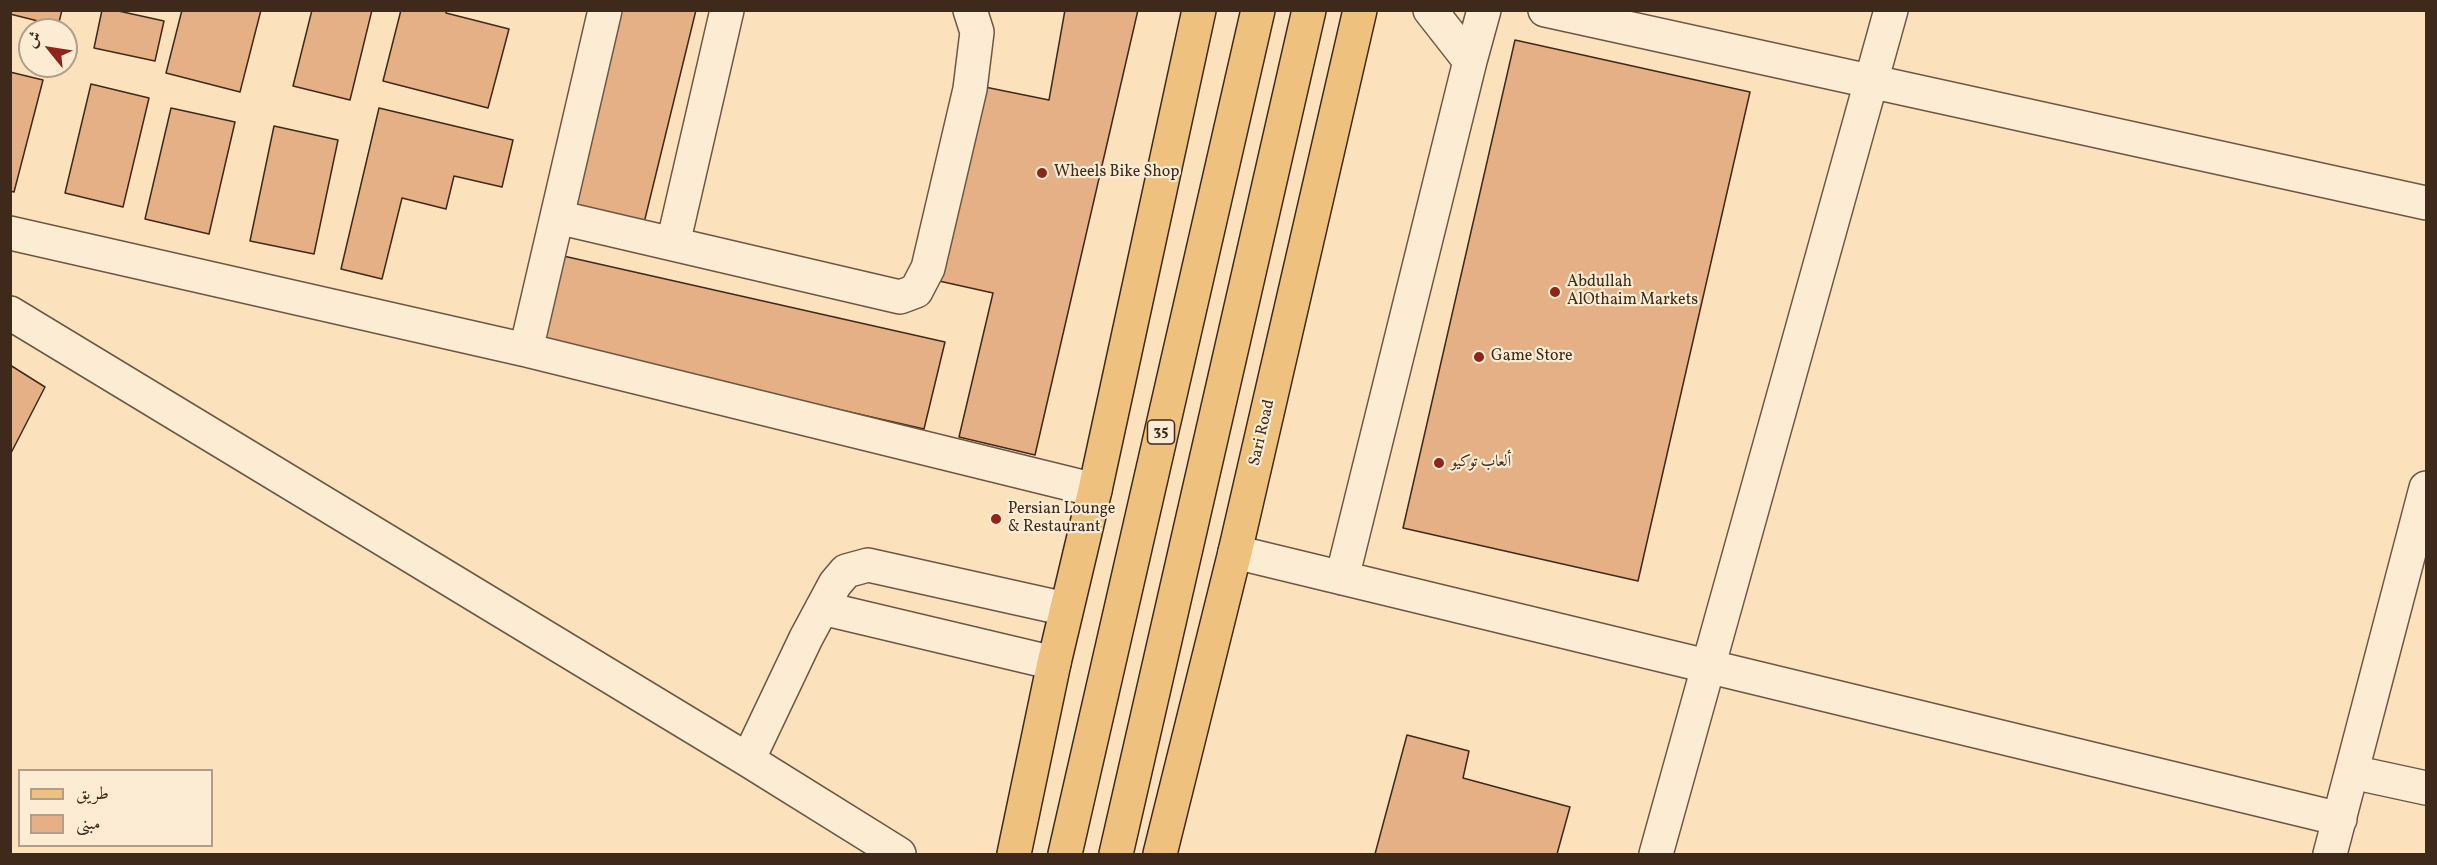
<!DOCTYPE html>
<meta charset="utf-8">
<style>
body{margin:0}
#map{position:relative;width:2437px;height:865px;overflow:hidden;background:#fbe2bd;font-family:Vollkorn,Amiri,serif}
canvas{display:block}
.frame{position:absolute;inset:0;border:12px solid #3e291b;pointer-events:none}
.legend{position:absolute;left:18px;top:769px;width:195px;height:78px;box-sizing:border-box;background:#fcecd4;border:2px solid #b09e8a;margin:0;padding:8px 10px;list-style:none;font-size:18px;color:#3e291b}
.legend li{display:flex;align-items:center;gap:12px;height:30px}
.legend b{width:30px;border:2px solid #b09e8a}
.north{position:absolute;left:18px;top:18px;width:60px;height:60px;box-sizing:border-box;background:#fcecd4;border:2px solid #b09e8a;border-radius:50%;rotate:300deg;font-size:16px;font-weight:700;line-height:24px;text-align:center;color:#3e291b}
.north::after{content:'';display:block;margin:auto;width:21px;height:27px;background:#8f2418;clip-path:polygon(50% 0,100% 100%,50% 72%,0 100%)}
</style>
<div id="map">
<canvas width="2437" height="865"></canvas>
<div class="frame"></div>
<ul class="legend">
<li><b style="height:8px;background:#eec17e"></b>طريق</li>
<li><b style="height:16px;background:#e6b086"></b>مبنى</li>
</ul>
<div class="north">ش</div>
</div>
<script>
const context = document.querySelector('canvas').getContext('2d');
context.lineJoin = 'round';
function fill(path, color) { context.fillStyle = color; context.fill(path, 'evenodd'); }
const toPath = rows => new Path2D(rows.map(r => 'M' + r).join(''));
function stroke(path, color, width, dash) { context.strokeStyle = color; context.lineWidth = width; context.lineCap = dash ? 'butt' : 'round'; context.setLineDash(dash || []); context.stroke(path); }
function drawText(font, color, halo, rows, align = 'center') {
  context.font = font + ' Vollkorn,Amiri,serif'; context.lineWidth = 4.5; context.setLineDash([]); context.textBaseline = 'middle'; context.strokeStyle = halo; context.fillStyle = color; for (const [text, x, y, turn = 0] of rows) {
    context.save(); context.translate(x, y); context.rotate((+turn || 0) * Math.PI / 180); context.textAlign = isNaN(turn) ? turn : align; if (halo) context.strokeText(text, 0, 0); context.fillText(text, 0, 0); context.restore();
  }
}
const building = toPath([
 [10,10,62,10,58,26,10,14,10,10],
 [102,10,114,10,164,21,155,61,94,48,102,10],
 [182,10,261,10,240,92,166,73,182,10],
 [312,10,372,10,350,100,293,86,312,10],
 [401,10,446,10,446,13,509,29,488,108,383,81,401,10],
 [616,10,696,10,644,223,569,205,616,10],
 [1065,10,1138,10,1035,455,959,437,993,293,930,279,975,85,1049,100,1065,10],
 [1515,40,1750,92,1638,581,1403,528,1515,40],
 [10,72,43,80,14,192,10,191,10,72],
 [91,84,149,98,123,207,65,193,91,84],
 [171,108,235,122,209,234,145,219,171,108],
 [379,108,513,140,502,187,454,176,446,209,402,198,382,279,341,269,379,108],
 [274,126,338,140,314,254,250,241,274,126],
 [559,255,945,342,924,429,539,341,559,255],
 [10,365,45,387,10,455,10,365],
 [1407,735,1469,751,1463,778,1570,807,1557,854,1375,854,1407,735]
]);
fill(building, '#e6b086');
stroke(building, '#3e291b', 1.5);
const minor = toPath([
 [1545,10,2426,203],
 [1470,61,1484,10],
 [557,217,900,297,916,291,928,268,970,89,977,32,970,10],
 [10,233,526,350,1095,490],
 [673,244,727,10],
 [10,313,748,760,899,854],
 [526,350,605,10],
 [1235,552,2340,819],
 [1342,578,1470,61,1430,10],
 [822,608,1054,663],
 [748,760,806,638,835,584,846,571,868,565,1066,609],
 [2352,772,2426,788],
 [1656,854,1891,10],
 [2330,854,2426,488]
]);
const major = toPath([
 [1014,854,1054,663,1095,490,1199,10],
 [1065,854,1258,10],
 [1116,854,1309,10],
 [1160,854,1235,552,1360,10]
]);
stroke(minor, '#6d5744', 36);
stroke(major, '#3e291b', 36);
stroke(minor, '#fcecd4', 33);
stroke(major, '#eec17e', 33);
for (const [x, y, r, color] of [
 [1042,173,6,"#8f2418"],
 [1555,292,6,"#8f2418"],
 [1479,357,6,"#8f2418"],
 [1439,463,6,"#8f2418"],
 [996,519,6,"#8f2418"]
]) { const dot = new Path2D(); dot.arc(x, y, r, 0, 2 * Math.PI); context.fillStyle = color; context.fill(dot); stroke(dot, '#fcecd4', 2); }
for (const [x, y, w] of [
 [1161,432,27]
]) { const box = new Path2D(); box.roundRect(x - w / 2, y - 12, w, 24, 4.5); context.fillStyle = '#fcecd4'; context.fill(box); stroke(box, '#3e291b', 1.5); }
drawText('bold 15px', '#3e291b', null, [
 ["35",1161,432]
]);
drawText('16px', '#3e291b', '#fcecd4', [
 ["Wheels Bike Shop",1054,173],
 ["Abdullah",1567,283],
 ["AlOthaim Markets",1567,301],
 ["Game Store",1491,357],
 ["ألعاب توكيو",1451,463],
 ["Persian Lounge",1008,510],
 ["& Restaurant",1008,528]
], 'left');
drawText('16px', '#3e291b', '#fcecd4', [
 ["Sari Road",1263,433,-77]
]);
</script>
